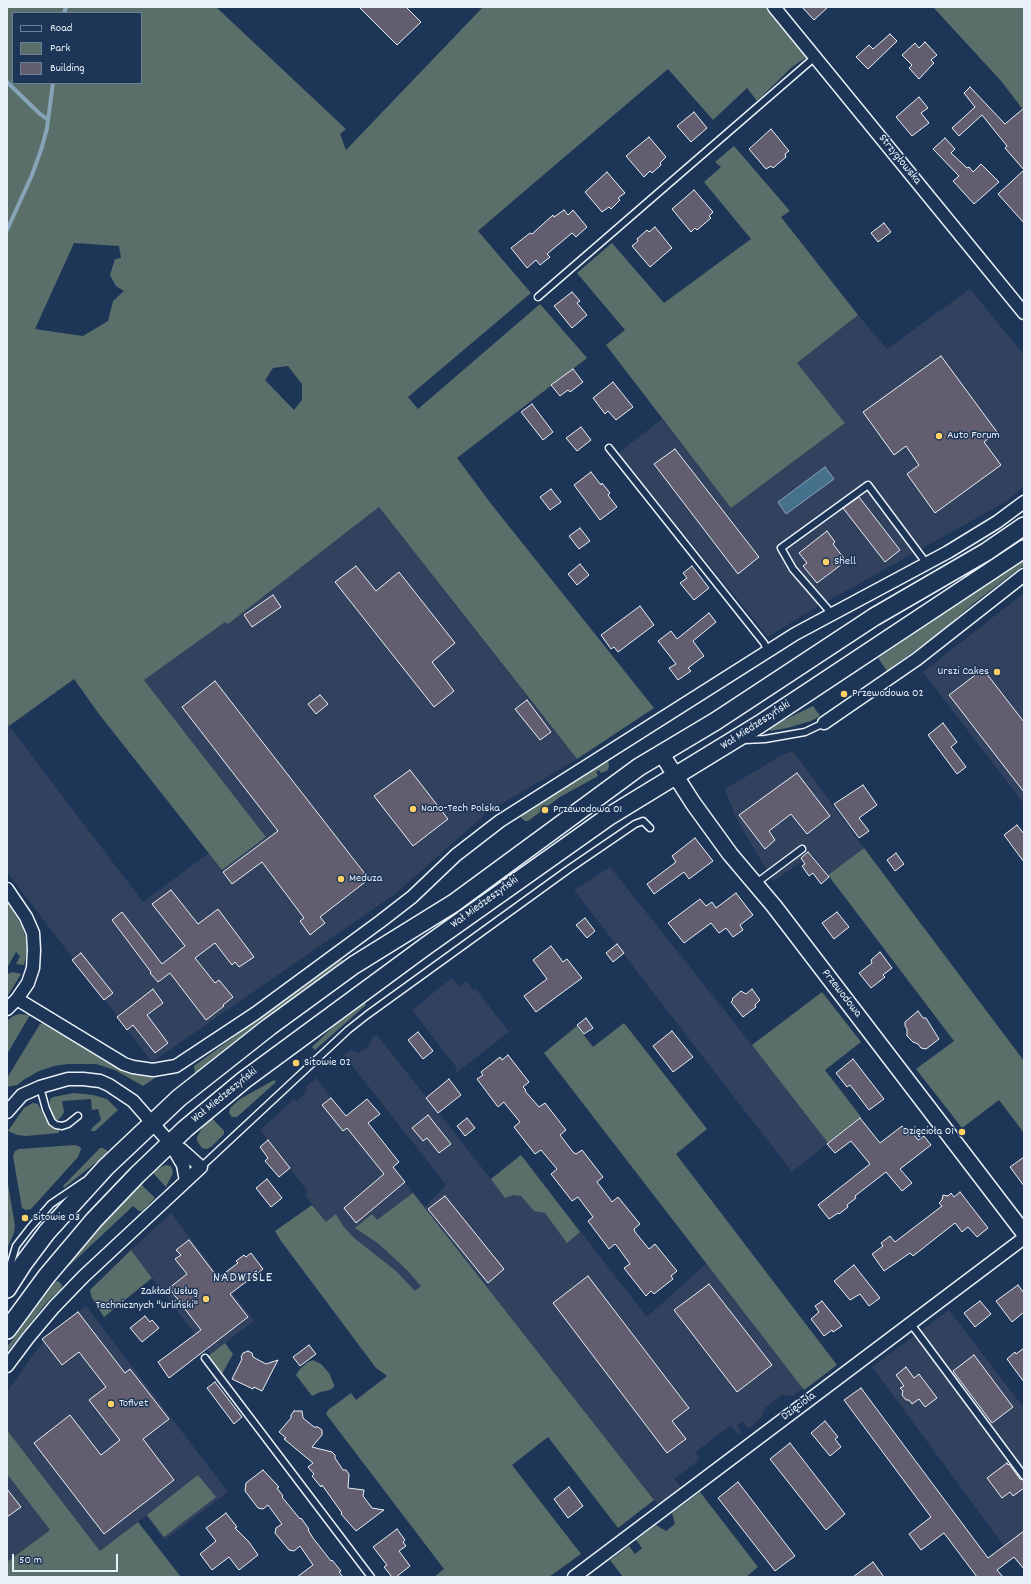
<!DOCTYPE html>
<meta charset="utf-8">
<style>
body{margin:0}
#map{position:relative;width:1031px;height:1584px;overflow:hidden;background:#1d3557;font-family:Dekko,sans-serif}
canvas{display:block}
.frame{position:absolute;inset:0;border:8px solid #e8f1f8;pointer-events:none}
.legend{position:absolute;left:12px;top:12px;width:130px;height:72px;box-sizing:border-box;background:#1d3557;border:1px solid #6e8097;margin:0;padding:5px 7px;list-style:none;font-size:12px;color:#e8f1f8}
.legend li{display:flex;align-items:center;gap:8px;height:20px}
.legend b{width:20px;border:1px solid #6e8097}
.scale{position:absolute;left:12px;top:1554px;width:106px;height:18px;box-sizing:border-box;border:2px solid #e8f1f8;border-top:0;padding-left:5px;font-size:12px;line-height:14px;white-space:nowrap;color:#e8f1f8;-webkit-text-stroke:3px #1d3557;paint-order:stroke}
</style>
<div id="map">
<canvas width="1031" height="1584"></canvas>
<div class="frame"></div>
<ul class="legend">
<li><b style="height:5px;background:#1d3557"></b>Road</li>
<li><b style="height:11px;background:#5b6f6a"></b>Park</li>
<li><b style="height:11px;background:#625e6f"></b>Building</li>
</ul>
<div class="scale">50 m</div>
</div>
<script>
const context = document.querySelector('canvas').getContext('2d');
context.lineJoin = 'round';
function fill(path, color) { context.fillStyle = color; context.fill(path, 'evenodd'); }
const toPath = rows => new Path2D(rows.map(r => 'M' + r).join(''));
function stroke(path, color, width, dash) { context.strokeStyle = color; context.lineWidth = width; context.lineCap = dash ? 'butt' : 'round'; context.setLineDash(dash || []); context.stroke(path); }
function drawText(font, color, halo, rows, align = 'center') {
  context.font = font + ' Dekko,sans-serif'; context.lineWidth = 3; context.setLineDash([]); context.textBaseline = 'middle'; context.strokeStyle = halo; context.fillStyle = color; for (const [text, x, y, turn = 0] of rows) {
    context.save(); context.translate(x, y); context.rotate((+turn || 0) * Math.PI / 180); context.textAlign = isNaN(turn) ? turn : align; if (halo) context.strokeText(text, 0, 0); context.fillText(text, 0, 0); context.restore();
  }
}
fill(toPath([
 [970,289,1024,355,1024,486,1007,501,810,611,768,637,618,453,662,419,731,508,845,423,796,363,858,315,887,349],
 [379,507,528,698,577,759,488,812,395,894,152,1062,7,872,7,723,143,902,209,853,222,870,266,837,144,680,225,621,228,624],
 [1024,593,1024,804,923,672],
 [793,751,864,848,828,875,812,855,773,881,736,818,725,789,782,755],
 [610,867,752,1045,828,1143,792,1172,574,890],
 [452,978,459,987,466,981,473,990,475,988,509,1032,456,1073,456,1067,412,1010],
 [377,1035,491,1179,521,1155,647,1317,707,1263,803,1388,793,1396,782,1395,774,1401,765,1408,761,1418,748,1429,742,1421,737,1426,742,1433,738,1435,731,1425,696,1452,700,1459,674,1479,681,1487,658,1505,461,1254,393,1309,305,1195,308,1192,260,1130,294,1099,297,1101,307,1091,306,1087,316,1078,379,1157,382,1155,425,1207,446,1185,344,1055,351,1050,358,1053,370,1045,372,1038],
 [171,1213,254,1321,210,1354,131,1250],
 [86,1306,228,1492,165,1540,146,1516,100,1551,7,1430,7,1392,32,1356,44,1341,43,1339],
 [949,1310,1024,1408,1024,1569,1013,1558,872,1367],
 [7,1474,50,1530,7,1562]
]), '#32415e');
fill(toPath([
 [7,7,216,7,346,129,340,134,346,150,483,7,767,7,807,57,792,67,757,101,747,88,713,120,668,69,514,200,478,231,531,293,408,397,418,409,540,304,587,358,457,458,492,505,654,708,577,759,379,507,228,624,225,622,144,680,266,837,222,870,99,714,74,679,9,726,7,723],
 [13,13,141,13,141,83,13,83],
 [74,243,119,246,121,258,115,259,110,275,116,286,124,291,113,301,108,321,83,336,35,329],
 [288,366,302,384,302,400,294,410,265,380,273,368],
 [933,7,1024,7,1024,111,1002,82],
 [734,146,790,211,781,217,858,315,797,363,845,423,731,508,606,345,625,330,577,273,612,243,664,303,751,239,704,182,721,167,715,162],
 [1024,560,1024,565,974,603,944,629,887,671,878,658],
 [813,706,820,716,811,721,787,728,770,731,770,729,782,721],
 [608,760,609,765,608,770,601,773,599,770,596,772,598,776,560,797,528,821,525,821,519,816],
 [864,848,1024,1061,1024,1133,999,1100,962,1128,916,1069,954,1041,828,875],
 [7,902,22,926,26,939,27,952,24,965,16,964,20,956,16,952,7,968],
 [341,959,343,961,195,1073,194,1066],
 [13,972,21,974,7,997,7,974],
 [822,992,861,1042,825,1070,861,1117,828,1143,752,1045],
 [364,1002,366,1005,315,1050,312,1047,336,1024],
 [19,1014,30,1015,7,1054,7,1021,13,1016],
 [44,1023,118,1068,137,1075,155,1078,143,1086,115,1070,96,1064,68,1064,54,1066,39,1071,25,1079,17,1085,7,1087,7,1078,40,1024],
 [624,1023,707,1129,676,1154,837,1365,804,1390,544,1053,577,1026,593,1047],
 [274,1080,276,1082,237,1117,232,1117,229,1113,230,1108,240,1099],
 [74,1093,93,1095,107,1099,118,1110,95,1131,91,1131,92,1128,101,1120,98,1109,92,1110,91,1099,62,1101,64,1112,61,1117,57,1121,51,1116,49,1111,50,1099,53,1097],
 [33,1103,38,1104,47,1122,56,1129,59,1129,59,1133,26,1136,17,1135,8,1131,24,1108],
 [212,1118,224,1131,224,1134,211,1147,207,1149,202,1148,197,1141,197,1137,203,1126],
 [75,1145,80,1147,81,1149,78,1157,31,1209,26,1210,22,1208,13,1156,15,1151,19,1149],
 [100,1148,103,1148,109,1152,64,1188,63,1186],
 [521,1155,580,1232,567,1243,545,1213,534,1211,521,1196,513,1195,505,1198,491,1179],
 [166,1165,171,1166,173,1173,166,1187,153,1173,157,1169],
 [7,1178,15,1226,14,1233,7,1249],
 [141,1184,155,1198,142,1211,139,1211,133,1206,69,1266,68,1265,101,1225],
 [413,1193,654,1500,618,1528,548,1437,512,1465,581,1554,549,1577,434,1577,444,1569,326,1414,328,1410,351,1393,356,1400,387,1376,376,1368,281,1241,275,1231,312,1205,326,1222,336,1214,343,1226,354,1238,396,1271,415,1291,421,1286,407,1270,379,1244,355,1228,372,1214,377,1220],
 [131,1250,152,1278,104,1317,92,1298,90,1290],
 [58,1281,62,1285,61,1289,47,1302,7,1352,7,1347,55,1282],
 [225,1343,233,1354,222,1374,208,1356],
 [313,1360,321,1364,329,1373,334,1385,334,1387,330,1390,320,1392,312,1396,296,1375,300,1369,308,1362],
 [7,1430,100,1551,138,1522,181,1577,7,1577,7,1562,50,1530,7,1474],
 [198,1475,216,1497,164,1537,147,1515],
 [700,1492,758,1567,746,1577,623,1577,610,1560,629,1546,635,1554,642,1548,636,1540,656,1525,666,1531,675,1524,672,1513]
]), '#5b6f6a');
const water = toPath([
 [825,467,834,479,786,514,778,502,825,467]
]);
fill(water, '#45718c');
stroke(water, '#86a4b7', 1);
stroke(toPath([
 [64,13,66,7],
 [7,82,39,113,48,120],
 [7,230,32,175,42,147,47,128,53,83]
]), '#86a4b7', 4);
const building = toPath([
 [359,7,406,7,421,22,397,45,359,7],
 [802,7,828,7,814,20,802,7],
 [890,34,897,41,868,69,856,57,869,45,873,49,890,34],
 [925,42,937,55,931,60,934,63,919,79,909,68,912,65,902,55,915,43,919,48,925,42],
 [970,87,1005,124,1024,108,1024,170,1005,148,1007,146,982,115,959,136,952,128,975,107,964,93,970,87],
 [919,97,928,108,921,113,929,123,912,136,896,117,919,97],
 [694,112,707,128,691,142,677,126,694,112],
 [771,129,789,151,785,154,786,157,773,168,771,166,766,169,749,149,771,129],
 [649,137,666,157,660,163,661,165,652,173,650,171,644,177,626,156,649,137],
 [945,138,955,149,951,153,967,168,969,167,973,172,981,164,999,182,974,204,953,181,959,176,933,149,945,138],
 [1024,170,1024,223,998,194,1024,170],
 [607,172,625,193,618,198,620,200,611,209,609,207,602,212,585,192,607,172],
 [694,190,713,212,709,216,711,218,697,230,695,228,691,232,672,209,694,190],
 [564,210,568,215,573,210,587,227,576,237,572,233,547,254,550,257,540,265,536,260,527,268,511,248,530,233,532,234,553,215,554,217,564,210],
 [884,223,891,232,878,242,871,233,884,223],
 [655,227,672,248,650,267,632,246,638,241,637,239,647,230,649,232,655,227],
 [572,292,580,301,577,303,587,315,572,328,554,306,572,292],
 [941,356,997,432,984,442,1001,465,935,513,907,474,919,465,906,446,894,455,863,412,941,356],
 [573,369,583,382,570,392,568,390,560,396,551,385,573,369],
 [613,382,633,407,616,420,608,411,605,414,593,398,613,382],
 [532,404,553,432,543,440,521,412,532,404],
 [581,427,591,440,577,451,566,438,581,427],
 [675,449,759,557,738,574,654,464,675,449],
 [591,472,601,485,602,483,610,493,608,495,617,507,600,520,574,485,591,472],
 [551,489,561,502,550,510,540,497,551,489],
 [859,497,900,550,885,562,843,508,859,497],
 [580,528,590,541,579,549,569,536,580,528],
 [827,531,835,542,833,544,846,561,817,583,803,566,807,563,799,553,827,531],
 [580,564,589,575,577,585,568,574,580,564],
 [356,566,376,591,399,572,455,643,432,662,454,691,434,707,335,582,356,566],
 [692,566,709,588,694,600,680,583,687,578,683,573,692,566],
 [273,595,281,607,252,627,244,615,273,595],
 [640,606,654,625,618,652,614,647,611,649,601,635,640,606],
 [709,613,716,622,693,641,704,656,688,668,691,671,678,680,669,668,676,664,658,641,671,631,677,639,709,613],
 [983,669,1024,722,1024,792,949,695,983,669],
 [215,681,369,879,320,917,325,923,310,935,300,921,304,918,262,862,232,884,223,872,278,831,182,707,215,681],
 [320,695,328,704,316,714,308,704,320,695],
 [527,700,551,732,540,740,515,709,527,700],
 [943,723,957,742,951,747,966,767,957,774,928,735,943,723],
 [410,770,448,819,413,846,374,796,410,770],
 [797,773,830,816,807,834,791,814,769,831,775,840,765,849,739,815,797,773],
 [863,785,877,805,859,818,869,831,859,838,834,804,863,785],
 [1017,825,1024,834,1024,862,1004,835,1017,825],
 [695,838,713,861,689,879,684,872,654,894,647,884,676,862,672,856,695,838],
 [808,852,829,877,821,884,813,873,809,876,802,866,805,864,801,858,808,852],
 [896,853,904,864,895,871,887,860,896,853],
 [171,890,198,924,218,909,254,957,239,967,235,962,232,965,215,943,195,958,215,983,219,980,233,997,223,1005,224,1006,206,1020,170,973,158,982,150,973,151,972,112,920,122,912,162,964,185,946,152,904,171,890],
 [736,893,753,915,740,925,743,930,733,937,726,928,719,933,711,923,684,943,668,923,700,899,706,906,712,902,716,908,736,893],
 [837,912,849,927,834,939,822,923,837,912],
 [585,918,595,931,587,938,576,925,585,918],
 [617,944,624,953,613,962,606,953,617,944],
 [551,946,563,962,567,959,582,978,536,1012,524,996,547,979,533,960,551,946],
 [880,952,892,968,883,975,885,977,871,988,859,973,872,963,871,960,880,952],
 [81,953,113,993,104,1000,72,960,81,953],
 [153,989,163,1003,147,1015,168,1043,155,1053,133,1025,127,1030,117,1017,153,989],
 [752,989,760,1000,755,1005,756,1007,743,1017,731,1002,733,1000,732,999,741,991,746,994,752,989],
 [918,1011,923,1018,926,1018,939,1039,926,1049,921,1048,918,1044,913,1042,907,1036,907,1029,905,1026,905,1022,918,1011],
 [586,1018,593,1028,584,1034,577,1025,586,1018],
 [672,1031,693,1057,673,1072,653,1046,672,1031],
 [418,1032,433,1051,423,1059,408,1040,418,1032],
 [508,1055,529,1082,523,1087,526,1090,525,1091,539,1107,545,1103,566,1130,560,1135,573,1152,576,1154,582,1150,603,1177,597,1182,610,1199,612,1202,618,1197,640,1224,634,1229,635,1232,649,1249,655,1244,677,1271,671,1276,673,1279,654,1294,651,1291,646,1296,624,1268,630,1264,617,1246,615,1244,609,1249,588,1221,593,1217,578,1197,572,1201,551,1174,557,1169,541,1150,535,1154,514,1127,520,1122,506,1105,504,1102,498,1107,477,1079,483,1075,481,1072,490,1065,500,1057,502,1060,508,1055],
 [853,1059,884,1099,869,1110,850,1085,847,1087,836,1073,853,1059],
 [449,1079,461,1095,438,1113,426,1098,449,1079],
 [331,1098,346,1116,367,1099,380,1114,368,1123,399,1162,393,1167,405,1182,356,1223,344,1208,384,1174,347,1128,343,1131,322,1105,331,1098],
 [428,1115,451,1144,439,1153,427,1138,423,1141,412,1128,428,1115],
 [467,1118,475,1128,465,1136,457,1126,467,1118],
 [860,1118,880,1143,902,1126,908,1135,912,1132,918,1140,924,1136,931,1145,900,1169,912,1183,902,1191,886,1172,855,1196,856,1198,847,1205,848,1207,839,1214,838,1213,829,1219,818,1205,870,1164,851,1141,835,1153,827,1144,860,1118],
 [268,1140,290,1168,279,1177,265,1161,268,1158,260,1147,268,1140],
 [1024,1157,1024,1186,1010,1167,1024,1157],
 [267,1179,282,1198,271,1207,256,1188,267,1179],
 [960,1192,988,1228,977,1237,968,1227,962,1232,955,1223,913,1256,910,1253,884,1271,872,1254,883,1246,881,1243,890,1236,895,1242,942,1206,939,1203,942,1200,943,1195,948,1196,951,1193,954,1197,960,1192],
 [445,1196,504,1269,488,1283,428,1209,445,1196],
 [189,1240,218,1278,238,1263,236,1261,244,1255,246,1257,251,1253,263,1269,230,1294,248,1317,169,1378,158,1362,201,1330,169,1288,187,1274,175,1259,181,1255,176,1250,189,1240],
 [854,1265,880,1298,869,1306,860,1294,850,1300,834,1281,854,1265],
 [588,1276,689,1408,672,1421,686,1439,667,1453,553,1303,588,1276],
 [709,1284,772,1365,737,1392,674,1310,709,1284],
 [1018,1285,1024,1293,1024,1312,1012,1322,996,1301,1018,1285],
 [822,1301,842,1326,833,1332,832,1330,824,1336,811,1319,819,1312,815,1306,822,1301],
 [980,1301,991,1314,975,1327,964,1313,980,1301],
 [78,1312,125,1373,130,1369,169,1419,143,1439,174,1480,104,1534,34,1443,70,1415,101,1455,120,1440,89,1400,106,1387,79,1352,62,1365,42,1339,78,1312],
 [145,1316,150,1322,152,1320,159,1328,142,1342,130,1328,145,1316],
 [309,1345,316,1354,300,1366,293,1357,309,1345],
 [1024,1348,1024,1382,1007,1359,1015,1352,1016,1354,1024,1348],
 [248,1351,252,1353,253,1357,266,1364,278,1360,262,1391,254,1387,253,1389,232,1379,242,1359,241,1357,243,1353,248,1351],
 [974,1355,1013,1407,992,1423,953,1371,974,1355],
 [906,1367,914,1378,919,1374,937,1398,925,1407,919,1399,912,1404,909,1400,906,1400,902,1395,903,1391,900,1388,904,1386,896,1375,906,1367],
 [215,1382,242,1417,234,1424,207,1388,215,1382],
 [861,1388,988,1558,1024,1531,1024,1569,1014,1557,997,1570,1003,1577,977,1577,944,1533,921,1550,909,1534,931,1517,844,1400,861,1388],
 [294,1411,302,1411,303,1418,314,1427,318,1427,322,1430,322,1435,312,1447,332,1452,335,1455,335,1458,343,1470,346,1470,349,1474,348,1488,364,1490,363,1496,372,1508,384,1510,356,1531,341,1514,342,1513,322,1485,321,1487,312,1476,314,1474,308,1467,313,1463,284,1439,286,1438,279,1432,291,1418,291,1415,294,1411],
 [825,1421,838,1437,835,1439,841,1447,830,1456,811,1433,825,1421],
 [790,1443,845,1514,826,1530,770,1459,790,1443],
 [1007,1463,1008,1465,1009,1464,1020,1479,1024,1480,1024,1488,1013,1496,1010,1492,1002,1498,987,1478,1007,1463],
 [263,1470,279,1487,277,1488,283,1496,282,1497,300,1519,301,1518,309,1529,308,1530,313,1538,331,1561,332,1560,341,1571,339,1572,343,1577,297,1577,313,1565,300,1546,294,1551,289,1550,275,1533,276,1528,282,1524,268,1505,263,1509,258,1508,245,1491,246,1483,263,1470],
 [738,1482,795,1556,775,1571,718,1498,738,1482],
 [569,1487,583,1506,568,1518,554,1499,569,1487],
 [7,1489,21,1507,7,1517,7,1489],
 [226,1513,237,1527,235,1528,249,1542,258,1555,239,1570,229,1557,212,1570,200,1554,216,1541,206,1528,226,1513],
 [397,1529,405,1540,403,1542,406,1546,399,1551,410,1566,396,1577,392,1577,384,1567,387,1565,373,1547,397,1529],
 [873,1562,884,1577,853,1577,873,1562]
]);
fill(building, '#625e6f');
stroke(building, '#e8f1f8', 1);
const service = toPath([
 [538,297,815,57],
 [609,448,764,643,768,652],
 [832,614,793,569,781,548,868,485,927,564],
 [744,740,765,739,805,732,824,723],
 [755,884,802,849],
 [40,1087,46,1109,52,1122,56,1125,62,1126,68,1124,78,1116],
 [201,1167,348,1030,367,1015,569,869,635,824,643,821,650,828],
 [7,1276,16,1246,30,1228,51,1204,85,1181],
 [911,1324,1024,1476],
 [205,1358,371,1577]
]);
const minor = toPath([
 [774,7,1024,313],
 [824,723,917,659,1024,575],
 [7,889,26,917,33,933,34,950,33,968,28,983,17,999,7,1009],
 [17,999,124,1064,133,1067,153,1070,176,1066,256,1013,381,921,412,897,456,855,500,821,795,634,948,552,997,522,1024,502],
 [7,1112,22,1095,40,1087,68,1079,83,1079,100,1081,109,1085,133,1101,170,1143,183,1165,186,1181],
 [7,1366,28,1338,54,1307,84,1276,201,1167,182,1150,170,1143],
 [574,1577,1024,1238]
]);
const tertiary = toPath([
 [661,753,693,803,730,854,774,906,1024,1233]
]);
const secondary = toPath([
 [7,1289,23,1264,47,1232,106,1167,179,1098,269,1027,354,965,454,903,639,767,716,721,874,617,986,552,1024,526],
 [7,1330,46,1277,94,1220,137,1175,185,1129,244,1080,426,946,608,817,760,724,1024,549]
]);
stroke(service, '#e8f1f8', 9);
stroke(minor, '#e8f1f8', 15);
stroke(tertiary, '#e8f1f8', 18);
stroke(secondary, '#e8f1f8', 20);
stroke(service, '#1d3557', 6);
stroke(minor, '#1d3557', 12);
stroke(tertiary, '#1d3557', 15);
stroke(secondary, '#1d3557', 17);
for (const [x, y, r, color] of [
 [939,436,4,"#ffd166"],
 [826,562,4,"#ffd166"],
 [997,672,4,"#ffd166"],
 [844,694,4,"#ffd166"],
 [413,809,4,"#ffd166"],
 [545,810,4,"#ffd166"],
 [341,879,4,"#ffd166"],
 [296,1063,4,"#ffd166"],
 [962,1132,4,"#ffd166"],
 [25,1218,4,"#ffd166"],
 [206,1299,4,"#ffd166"],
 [111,1404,4,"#ffd166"]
]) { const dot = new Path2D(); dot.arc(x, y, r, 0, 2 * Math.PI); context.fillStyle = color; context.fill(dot); stroke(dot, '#1d3557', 1.5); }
drawText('12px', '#e8f1f8', '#1d3557', [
 ["Strzygłowska",899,160,51],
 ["Wał Miedzeszyński",756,726,-33],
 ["Wał Miedzeszyński",485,903,-36],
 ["Przewodowa",841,994,52],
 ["Wał Miedzeszyński",225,1096,-39],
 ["Dzięcioła",799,1407,-37]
]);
drawText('12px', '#e8f1f8', '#1d3557', [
 ["Auto Forum",947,436],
 ["Shell",834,562],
 ["Urszi Cakes",989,672,"right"],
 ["Przewodowa 02",852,694],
 ["Nano-Tech Polska",421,809],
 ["Przewodowa 01",553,810],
 ["Meduza",349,879],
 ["Sitowie 02",304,1063],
 ["Dzięcioła 01",954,1132,"right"],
 ["Sitowie 03",33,1218],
 ["Zakład Usług",198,1292,"right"],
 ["Technicznych \"Urliński\"",198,1306,"right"],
 ["Tofivet",119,1404]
], 'left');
context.letterSpacing = '1px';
drawText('14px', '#e8f1f8', '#1d3557', [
 ["NADWIŚLE",243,1279]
]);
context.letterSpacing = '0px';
</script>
